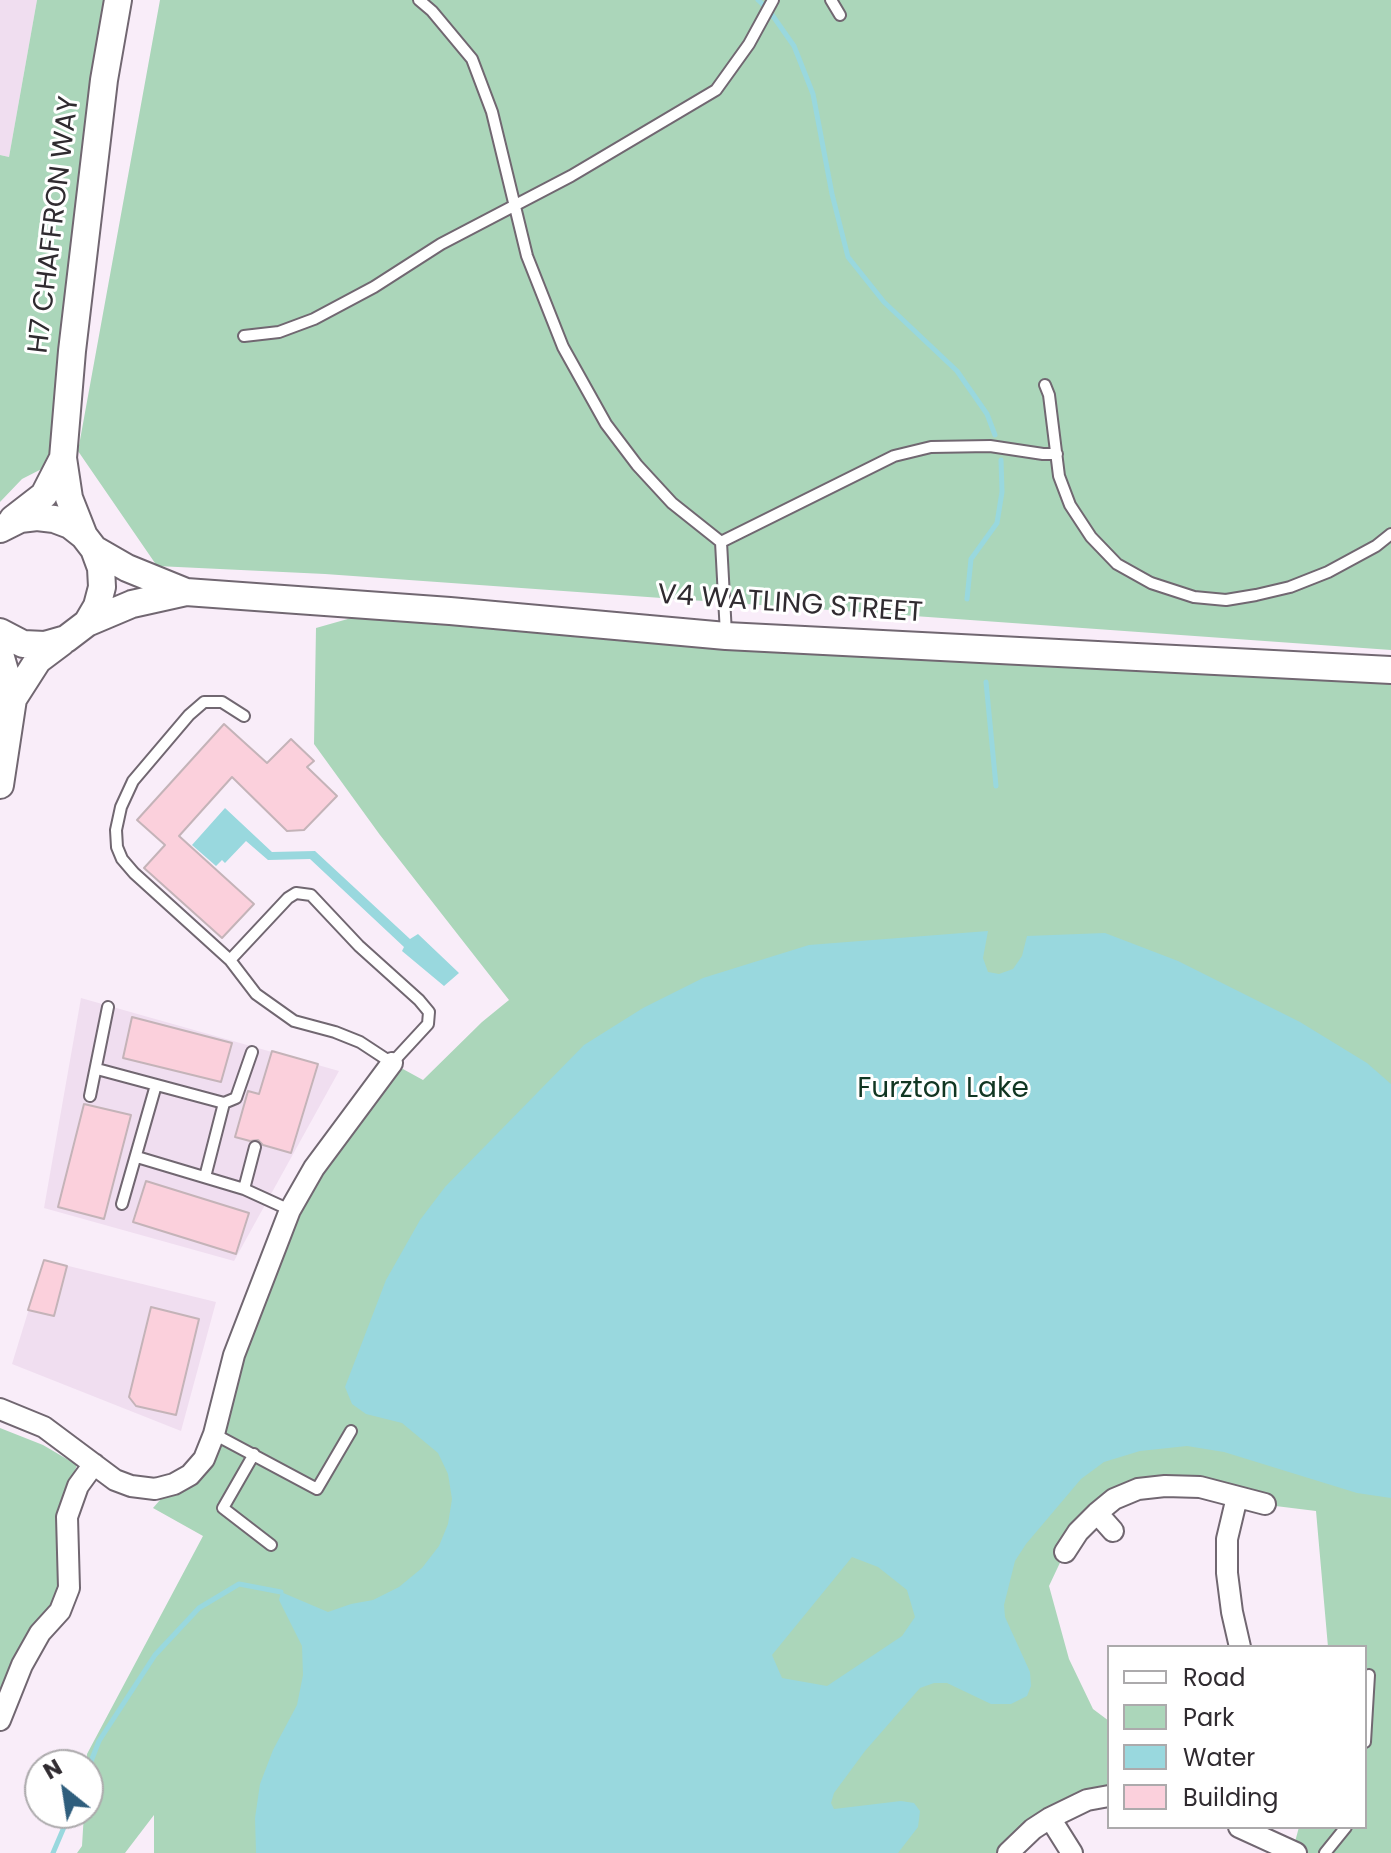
<!DOCTYPE html>
<style>
body{margin:0}
#map{position:relative;width:1391px;height:1853px;overflow:hidden;background:#f9edf9;font-family:Poppins,sans-serif}
canvas{display:block}
.legend{position:absolute;left:1107px;top:1645px;width:260px;height:184px;box-sizing:border-box;background:#fff;border:2px solid #acaaac;margin:0;padding:10px 14px;list-style:none;font-size:24px;color:#302b30}
.legend li{display:flex;align-items:center;gap:16px;height:40px}
.legend b{width:40px;border:2px solid #acaaac}
.north{position:absolute;left:24px;top:1749px;width:80px;height:80px;box-sizing:border-box;background:#fff;border:2px solid #acaaac;border-radius:50%;rotate:330deg;font-size:22px;font-weight:700;line-height:32px;text-align:center;color:#302b30}
.north::after{content:'';display:block;margin:auto;width:28px;height:36px;background:#2f5e7d;clip-path:polygon(50% 0,100% 100%,50% 72%,0 100%)}
</style>
<div id="map">
<canvas width="1391" height="1853"></canvas>
<ul class="legend">
<li><b style="height:10px;background:#fff"></b>Road</li>
<li><b style="height:22px;background:#abd6ba"></b>Park</li>
<li><b style="height:22px;background:#99d8de"></b>Water</li>
<li><b style="height:22px;background:#fbd0dc"></b>Building</li>
</ul>
<div class="north">N</div>
</div>
<script>
const context = document.querySelector('canvas').getContext('2d');
context.lineJoin = 'round';
function fill(path, color) { context.fillStyle = color; context.fill(path, 'evenodd'); }
const toPath = rows => new Path2D(rows.map(r => 'M' + r).join(''));
function stroke(path, color, width, dash) { context.strokeStyle = color; context.lineWidth = width; context.lineCap = dash ? 'butt' : 'round'; context.setLineDash(dash || []); context.stroke(path); }
function drawText(font, color, halo, rows, align = 'center') {
  context.font = font + ' Poppins,sans-serif'; context.lineWidth = 6; context.setLineDash([]); context.textBaseline = 'middle'; context.strokeStyle = halo; context.fillStyle = color; for (const [text, x, y, turn = 0] of rows) {
    context.save(); context.translate(x, y); context.rotate((+turn || 0) * Math.PI / 180); context.textAlign = isNaN(turn) ? turn : align; if (halo) context.strokeText(text, 0, 0); context.fillText(text, 0, 0); context.restore();
  }
}
fill(toPath([
 [0,0,37,0,9,157,0,155],
 [81,998,339,1071,234,1261,44,1208],
 [44,1260,216,1302,181,1431,12,1364]
]), '#f0def0');
fill(toPath([
 [37,0,118,0,63,458,22,479,0,502,0,155,9,157],
 [160,0,1391,0,1391,650,325,574,157,566,78,451],
 [390,607,1391,670,1391,1853,1292,1853,1299,1827,1365,1827,1365,1647,1328,1647,1316,1511,1138,1489,1065,1552,1049,1586,1069,1659,1093,1709,1109,1721,1109,1796,1008,1853,154,1853,154,1815,125,1853,77,1853,82,1846,84,1813,88,1813,87,1754,203,1536,153,1508,174,1484,190,1475,290,1210,392,1063,423,1080,482,1022,509,1000,380,835,314,744,316,628],
 [0,1428,43,1445,77,1465,58,1515,56,1540,62,1580,53,1605,26,1642,0,1689]
]), '#abd6ba');
fill(toPath([
 [225,808,272,852,315,851,410,939,418,934,459,973,444,986,402,951,404,947,310,859,268,860,246,841,225,863,222,860,216,866,192,845],
 [988,931,983,958,988,972,999,974,1013,969,1022,956,1027,936,1105,933,1178,961,1300,1022,1367,1063,1391,1084,1391,1498,1357,1493,1224,1452,1187,1446,1140,1451,1104,1462,1081,1479,1026,1544,1015,1561,1004,1605,1005,1617,1030,1672,1031,1686,1027,1696,1011,1704,991,1704,947,1683,934,1683,920,1688,865,1751,834,1793,831,1803,834,1809,901,1801,914,1803,920,1811,918,1827,898,1853,256,1853,255,1818,260,1784,273,1750,297,1705,303,1675,302,1646,279,1600,281,1592,328,1612,351,1604,373,1600,399,1587,422,1568,439,1546,448,1524,452,1499,448,1474,438,1453,402,1423,366,1414,352,1404,345,1387,386,1280,420,1220,445,1187,584,1045,643,1008,703,978,809,945],
 [852,1557,878,1567,907,1590,915,1617,902,1636,827,1686,782,1678,772,1655]
]), '#99d8de');
stroke(toPath([
 [758,0,768,9,794,46,813,94,832,194,848,257,884,302,957,371,987,414,995,435],
 [967,599,971,559,997,523,1002,492,1001,460],
 [986,682,996,786],
 [88,1769,99,1741,155,1655,199,1608,239,1584,281,1592],
 [53,1853,70,1813]
]), '#99d8de', 5);
const building = toPath([
 [224,724,267,763,291,739,314,761,307,767,337,796,304,830,287,831,232,777,179,836,254,904,222,938,144,868,165,845,137,820,224,724],
 [132,1017,232,1043,221,1082,123,1058,132,1017],
 [272,1051,318,1064,291,1153,263,1145,258,1140,250,1141,235,1137,248,1091,259,1094,272,1051],
 [84,1104,131,1115,104,1219,58,1207,84,1104],
 [146,1181,249,1213,236,1254,133,1222,146,1181],
 [44,1260,67,1266,54,1316,28,1310,44,1260],
 [151,1307,199,1319,176,1415,136,1406,129,1397,151,1307]
]);
fill(building, '#fbd0dc');
stroke(building, '#c4b3b8', 2);
const service = toPath([
 [419,0,432,11,472,59,492,112,527,256,563,347,606,424,637,465,672,503,721,542],
 [831,0,840,15],
 [244,336,279,332,314,319,374,287,441,244,571,176,716,90,749,44,773,0],
 [1045,385,1049,395,1059,476,1070,505,1091,537,1117,564,1151,583,1194,597,1226,600,1256,595,1290,587,1328,572,1376,546,1391,534],
 [726,634,721,542,894,456,931,447,990,446,1043,454,1057,454],
 [230,960,288,898,296,893,311,895,359,946,419,1000,429,1012,428,1024,392,1063,360,1042,335,1032,294,1021,256,994,230,960,134,873,122,859,117,847,116,830,121,807,133,781,189,715,204,702,222,702,244,716],
 [97,1069,224,1103,205,1177],
 [90,1096,108,1007],
 [224,1103,236,1098,252,1052],
 [137,1157,244,1189,290,1210],
 [244,1189,255,1147],
 [122,1204,156,1085],
 [214,1434,317,1489,351,1431],
 [254,1454,223,1508,271,1545],
 [1365,1742,1369,1675],
 [1325,1853,1346,1827]
]);
const minor = toPath([
 [0,1409,44,1427,115,1480,131,1486,155,1489,174,1484,190,1475,204,1459,214,1434,234,1355,290,1210,314,1168,392,1063],
 [1237,1497,1227,1539,1227,1573,1232,1612,1240,1647],
 [1097,1513,1113,1531],
 [1065,1552,1078,1532,1097,1513,1114,1499,1138,1489,1165,1486,1200,1487,1265,1504],
 [0,1720,22,1665,40,1633,60,1611,69,1588,67,1517,78,1486,94,1464],
 [1050,1818,1072,1853],
 [1239,1827,1296,1853],
 [1008,1853,1033,1829,1050,1818,1087,1800,1109,1796]
]);
const tertiary = toPath([
 [13,519,44,495,63,458],
 [0,529,20,519,37,517,54,519,70,525,84,536,94,549,101,568,102,587,97,606,87,623,66,639,45,645,23,644,0,632],
 [84,536,69,498,63,458,72,351,104,80,118,0],
 [94,549,127,568,186,592],
 [87,623,132,604,186,592,450,611,726,636,1391,670],
 [0,654,13,699,0,785],
 [13,699,38,660,62,642]
]);
stroke(service, '#716771', 14);
stroke(minor, '#716771', 24);
stroke(tertiary, '#716771', 30);
stroke(service, '#fff', 10);
stroke(minor, '#fff', 20);
stroke(tertiary, '#fff', 26);
drawText('28px', '#302b30', '#fff', [
 ["H7 CHAFFRON WAY",55,225,-83],
 ["V4 WATLING STREET",790,605,4]
]);
drawText('28px', '#113622', '#fff', [
 ["Furzton Lake",943,1090]
]);
</script>
